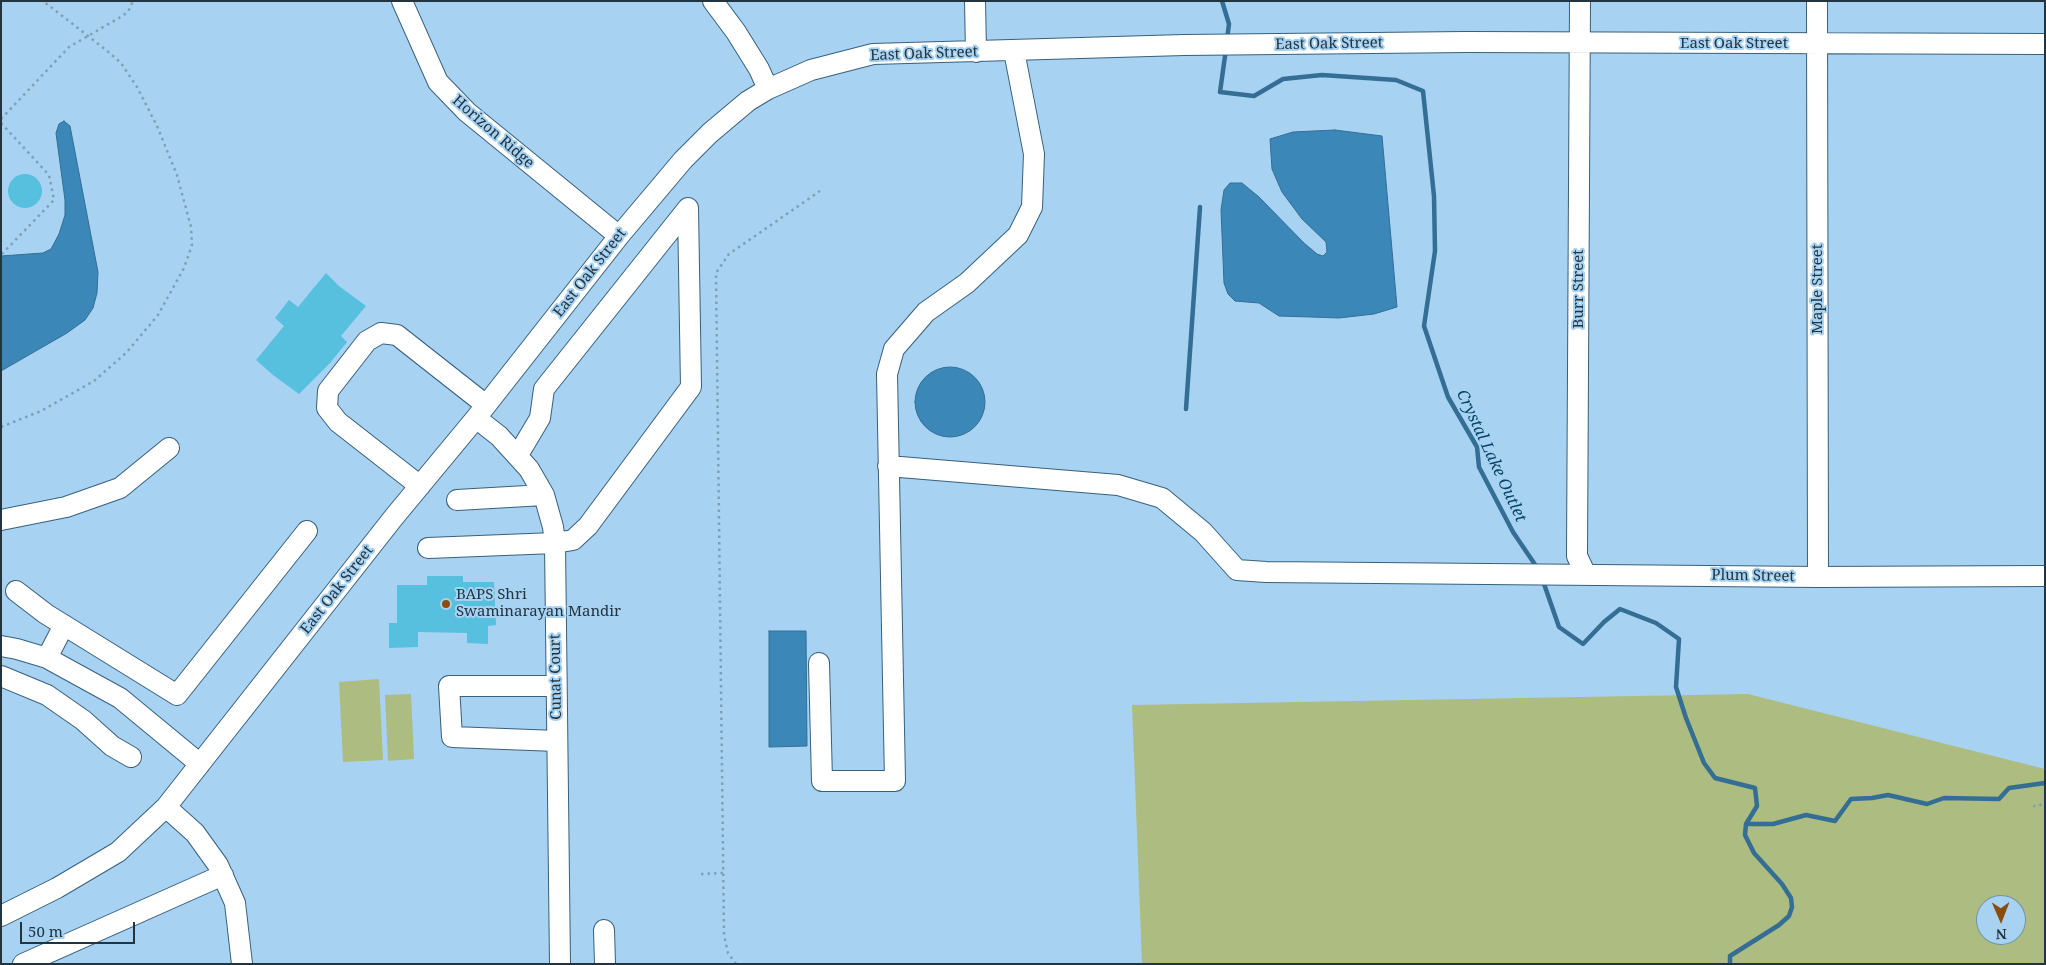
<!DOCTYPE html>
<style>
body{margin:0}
#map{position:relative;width:2046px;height:965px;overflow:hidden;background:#a7d2f2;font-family:"Noto Serif",serif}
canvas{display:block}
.frame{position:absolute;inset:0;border:2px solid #223440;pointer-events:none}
.north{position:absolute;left:1976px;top:895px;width:50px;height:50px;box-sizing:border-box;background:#a7d2f2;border:1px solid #7293ab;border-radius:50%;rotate:179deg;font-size:14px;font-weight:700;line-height:20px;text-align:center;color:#223440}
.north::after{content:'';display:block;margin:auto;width:18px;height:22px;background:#8a4d0c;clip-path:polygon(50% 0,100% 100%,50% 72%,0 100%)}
.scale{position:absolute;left:20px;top:922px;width:115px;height:22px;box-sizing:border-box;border:2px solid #223440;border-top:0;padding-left:6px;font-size:15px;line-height:18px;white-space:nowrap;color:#223440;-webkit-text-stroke:4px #a7d2f2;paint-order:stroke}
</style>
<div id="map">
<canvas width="2046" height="965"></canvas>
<div class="frame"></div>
<div class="north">N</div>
<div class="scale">50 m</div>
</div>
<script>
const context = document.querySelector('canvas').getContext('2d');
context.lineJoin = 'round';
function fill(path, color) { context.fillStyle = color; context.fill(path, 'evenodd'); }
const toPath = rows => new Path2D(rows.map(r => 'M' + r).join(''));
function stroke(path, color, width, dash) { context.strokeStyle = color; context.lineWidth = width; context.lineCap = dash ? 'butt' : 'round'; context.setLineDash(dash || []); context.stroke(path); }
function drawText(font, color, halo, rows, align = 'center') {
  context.font = font + ' "Noto Serif",serif'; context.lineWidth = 4; context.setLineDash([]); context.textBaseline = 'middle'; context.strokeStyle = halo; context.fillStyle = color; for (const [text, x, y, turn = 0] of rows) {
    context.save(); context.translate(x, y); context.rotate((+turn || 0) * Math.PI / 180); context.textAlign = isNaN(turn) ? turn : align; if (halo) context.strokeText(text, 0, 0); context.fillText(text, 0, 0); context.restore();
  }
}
fill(toPath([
 [379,679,383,760,343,762,339,682],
 [411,694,414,759,388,761,385,695],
 [1748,694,2045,769,2045,964,1142,964,1132,705],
 [1986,905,2016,905,2016,935,1986,935]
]), '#adbc80');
const water = toPath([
 [64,121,70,126,98,272,97,293,93,308,85,320,67,333,1,371,1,256,43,253,51,249,59,234,65,215,65,200,56,133,59,124,64,121],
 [1335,130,1382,136,1397,307,1374,314,1339,318,1311,317,1279,316,1259,303,1235,301,1228,294,1224,283,1221,210,1224,190,1230,183,1242,183,1259,197,1304,243,1317,254,1323,256,1327,252,1326,242,1302,219,1282,192,1272,169,1270,139,1293,132,1335,130],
 '915 402a35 35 0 1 1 70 0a35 35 0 1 1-70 0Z',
 [769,631,806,631,807,746,769,747,769,631]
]);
fill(water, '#3b87b8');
stroke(water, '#346e94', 1);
stroke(toPath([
 [1222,1,1229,24,1227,39],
 [1226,49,1220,92,1254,96,1283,79,1322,75,1396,80,1423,91,1434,196,1435,251,1424,326,1448,397,1477,447,1479,467,1513,532,1538,569],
 [1186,409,1200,207],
 [1543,581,1559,627,1583,644,1604,622,1620,609,1656,623,1679,639,1676,687,1686,718,1704,763,1715,778,1755,788,1757,806,1746,824,1745,835,1754,853,1782,884,1791,898,1792,907,1789,916,1779,925,1730,956,1730,964],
 [1746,824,1773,824,1806,815,1835,821,1851,799,1872,798,1888,795,1927,804,1944,798,1999,799,2009,788,2045,783]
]), '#346e94', 4.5);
fill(toPath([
 '8 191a17 17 0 1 1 34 0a17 17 0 1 1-34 0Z',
 [326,273,339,286,366,306,341,336,347,342,330,363,299,394,273,375,256,360,284,326,275,318,289,300,298,307],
 [427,576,463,576,463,582,494,582,496,625,488,626,488,644,467,643,467,633,418,632,418,647,389,648,389,623,397,623,397,585,427,585]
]), '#57c0df');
const minor = toPath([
 [402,1,438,82,467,112,619,236],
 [713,1,736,32,759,69,768,89],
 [975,1,976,52],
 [1580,1,1577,556,1586,575],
 [1817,1,1818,577],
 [476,418,499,436,529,469,544,495,553,527,555,543,560,964],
 [518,455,540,418,544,389,688,208],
 [888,466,1118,485,1162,498,1203,532,1237,570,1266,572,1818,577,2045,576],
 [420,486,338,422,327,408,328,391,367,341,381,333,397,335,486,405],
 [457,500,544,495],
 [1,520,66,507,120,488,169,448],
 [428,548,555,543,573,540,588,526,691,387,688,208],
 [16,591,46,614,177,695,307,531],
 [1,646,17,649,47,658,120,698,200,764],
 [47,658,64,625],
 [819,663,822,781,895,781,887,374,894,349,926,312,967,283,1018,235,1032,207,1034,154,1014,51],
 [1,676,47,695,83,720,112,746,131,757],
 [556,686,449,686,452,737,557,741],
 [166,807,195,833,218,865,235,903,242,964],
 [1,916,57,888,118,852,166,807,394,517,476,418,619,236,683,160,710,133,748,101,768,89,811,70,873,54,1184,45,1466,42,2045,44],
 [604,930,605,964],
 [23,964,223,875]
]);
stroke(minor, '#38607c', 22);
stroke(toPath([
 [1,119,69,47,119,18,128,12,133,1],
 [1,123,49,175,54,200,1,255],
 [1,427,41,411,94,381,126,353,158,315,184,268,192,245,191,227,177,175,157,126,137,87,121,63,106,50,43,1],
 [2033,806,2039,806,2045,801],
 [701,874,723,873],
 [736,964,728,953,724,935,716,273,729,254,820,191]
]), '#7da0ba', 2.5, [2.5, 4]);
stroke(minor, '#fff', 20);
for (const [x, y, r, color] of [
 [446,604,5,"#8a4d0c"]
]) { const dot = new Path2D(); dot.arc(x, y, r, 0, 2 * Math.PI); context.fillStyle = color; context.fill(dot); stroke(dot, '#a7d2f2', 2); }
drawText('15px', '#223440', '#a7d2f2', [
 ["East Oak Street",1329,44,-1],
 ["East Oak Street",1734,44],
 ["East Oak Street",924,54,-2],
 ["Horizon Ridge",493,132,41],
 ["East Oak Street",590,273,-52],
 ["Burr Street",1579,289,-90],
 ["Maple Street",1818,289,-90],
 ["Plum Street",1753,576,1],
 ["East Oak Street",337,590,-52],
 ["Cunat Court",556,677,-91]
]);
drawText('15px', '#223440', '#a7d2f2', [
 ["BAPS Shri",456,595],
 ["Swaminarayan Mandir",456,612]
], 'left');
drawText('italic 16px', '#044365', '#a7d2f2', [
 ["Crystal Lake Outlet",1491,456,65]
]);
</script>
